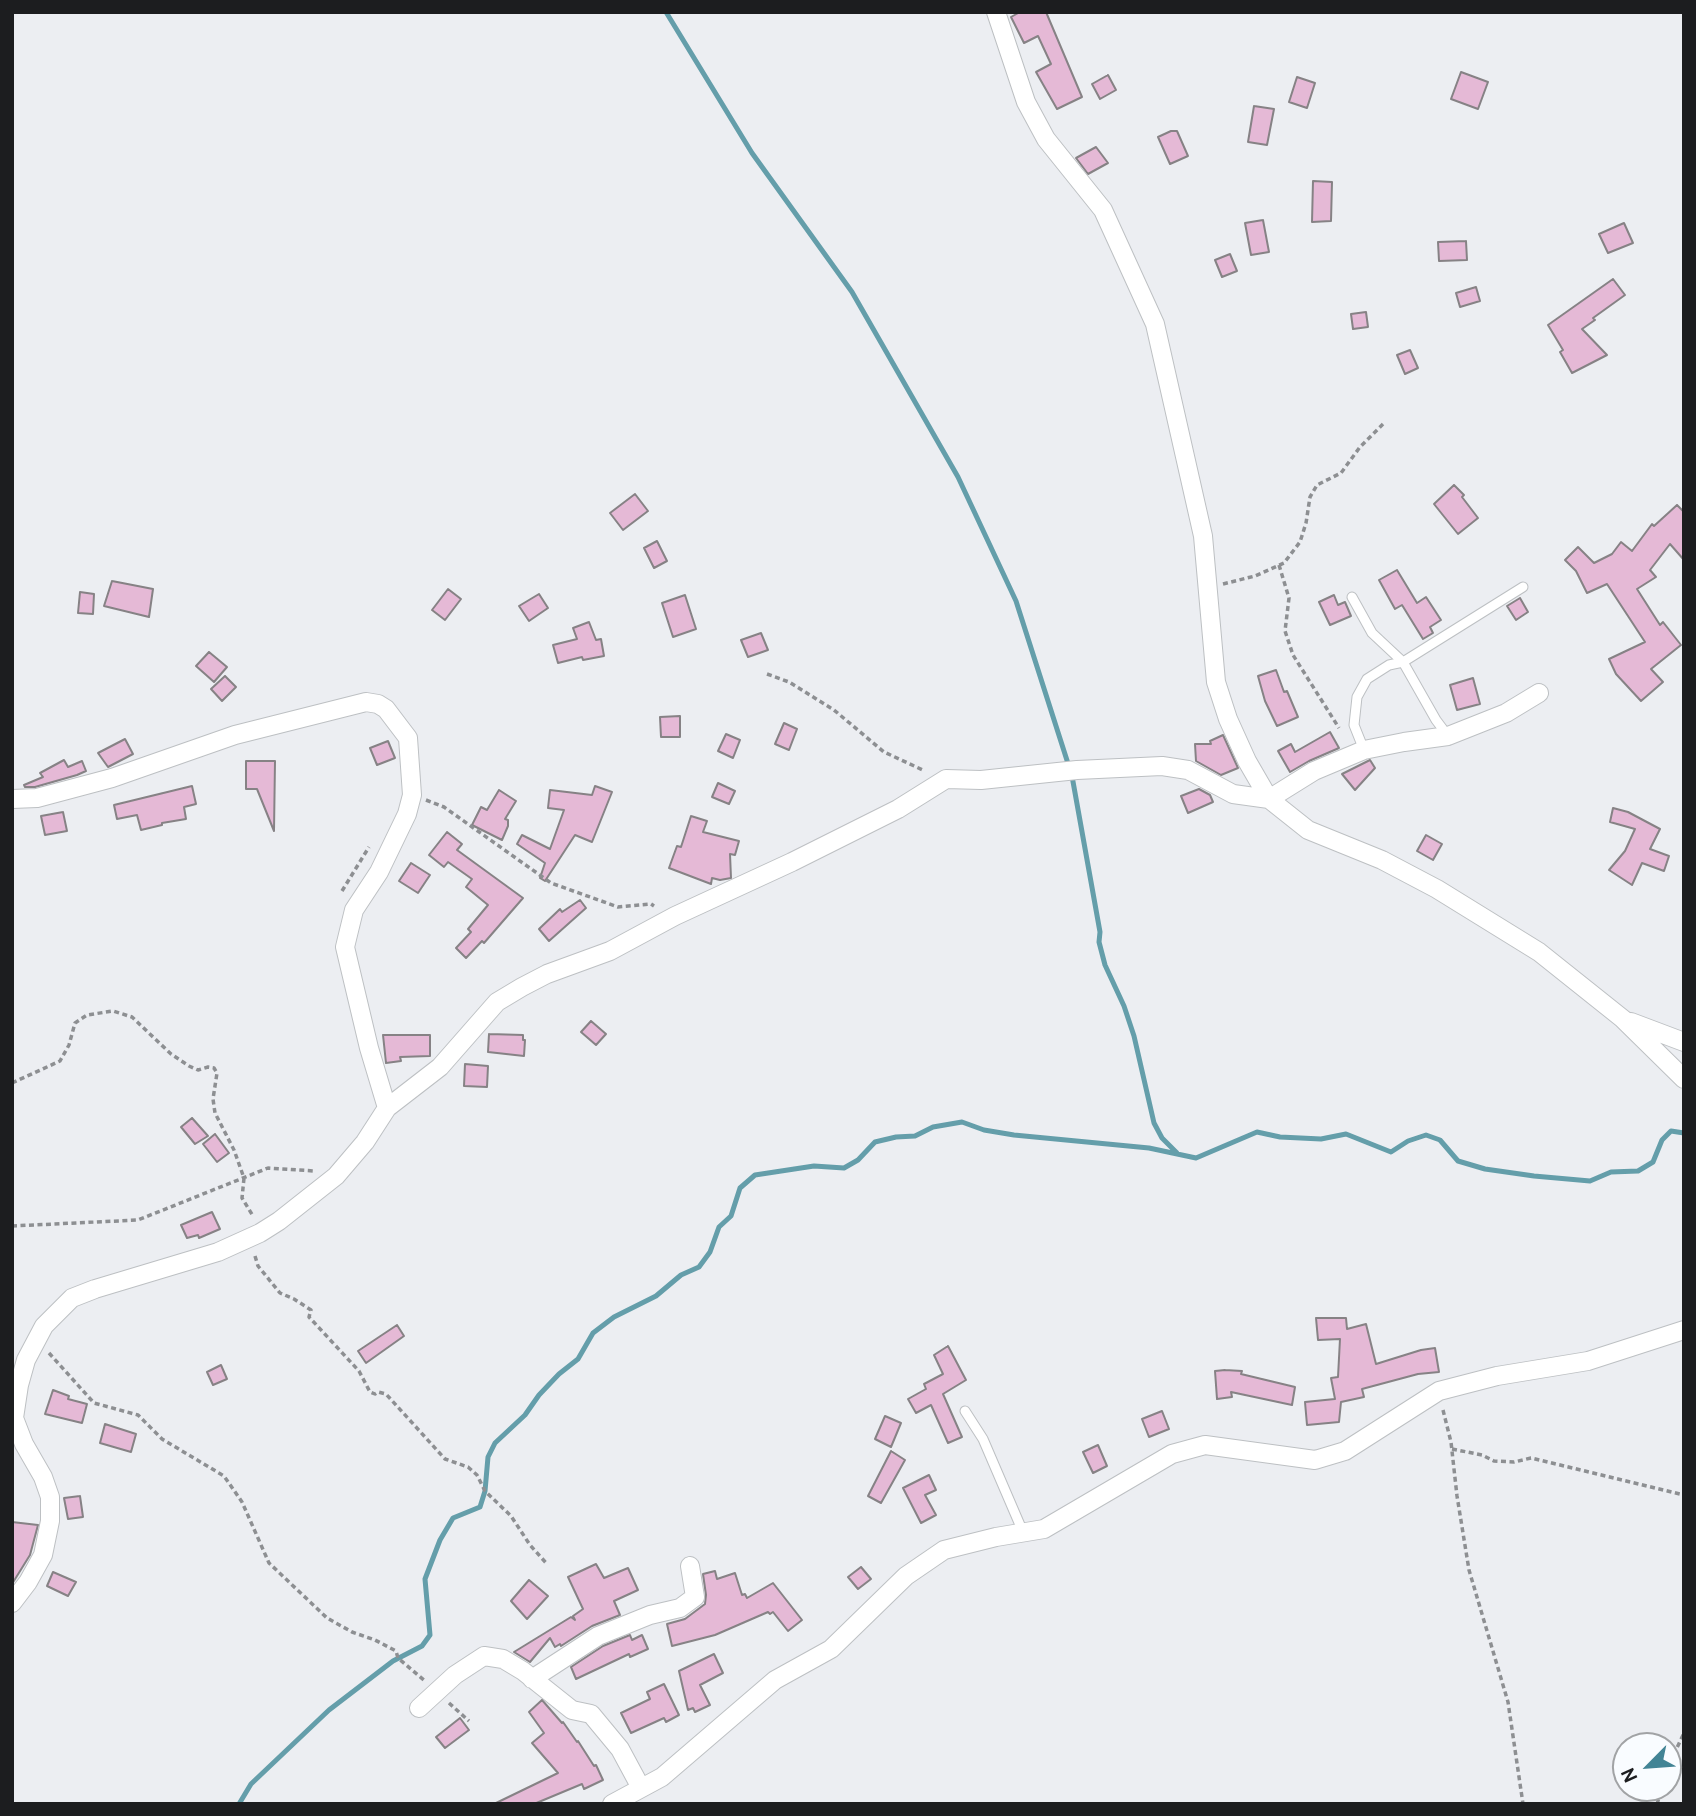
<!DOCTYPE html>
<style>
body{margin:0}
#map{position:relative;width:1696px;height:1816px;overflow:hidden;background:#eceef2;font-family:Cabin,sans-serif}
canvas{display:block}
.frame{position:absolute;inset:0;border:14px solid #1c1d1f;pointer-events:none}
.north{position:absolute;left:1612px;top:1732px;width:70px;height:70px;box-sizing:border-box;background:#f9fcff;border:2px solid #a1a3a5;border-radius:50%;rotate:245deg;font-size:19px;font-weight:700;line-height:28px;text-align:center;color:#1c1d1f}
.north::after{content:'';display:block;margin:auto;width:24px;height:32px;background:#428495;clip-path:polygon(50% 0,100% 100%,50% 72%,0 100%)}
</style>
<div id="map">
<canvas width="1696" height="1816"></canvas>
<div class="frame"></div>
<div class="north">N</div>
</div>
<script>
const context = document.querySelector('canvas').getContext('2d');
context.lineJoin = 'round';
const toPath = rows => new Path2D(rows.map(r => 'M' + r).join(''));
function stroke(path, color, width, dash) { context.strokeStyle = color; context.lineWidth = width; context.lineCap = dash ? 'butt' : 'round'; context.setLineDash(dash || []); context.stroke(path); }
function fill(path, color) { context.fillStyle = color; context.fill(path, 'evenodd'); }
stroke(toPath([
 [666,12,752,153,852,292,958,477,1016,601,1072,776,1100,932,1099,942,1105,965,1124,1006,1134,1036,1154,1123,1162,1138,1177,1153],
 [239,1804,251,1784,329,1710,393,1661,422,1646,430,1635,425,1579,440,1540,453,1518,480,1507,485,1491,488,1457,495,1443,525,1415,539,1395,559,1374,578,1359,593,1333,614,1317,656,1296,681,1275,699,1267,710,1252,719,1227,731,1216,740,1188,755,1175,814,1166,844,1168,858,1160,875,1142,896,1137,915,1136,933,1127,962,1122,984,1130,1014,1135,1149,1148,1196,1158,1257,1132,1280,1137,1321,1139,1346,1134,1391,1152,1408,1141,1426,1135,1440,1140,1458,1161,1485,1169,1534,1176,1590,1181,1611,1172,1638,1171,1653,1162,1662,1140,1671,1131,1684,1133]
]), '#649eaa', 5);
const building = toPath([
 [1020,12,1046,12,1082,97,1057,109,1036,72,1051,64,1038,36,1024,43,1011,17,1020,12],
 [1461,72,1488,82,1478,109,1451,99,1461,72],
 [1108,75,1116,90,1100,99,1092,84,1108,75],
 [1297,77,1315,83,1307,108,1289,102,1297,77],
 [1254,106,1274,109,1267,145,1248,142,1254,106],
 [1171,131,1177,131,1188,156,1170,164,1158,137,1171,131],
 [1096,147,1108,163,1088,174,1076,158,1096,147],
 [1313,181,1332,182,1331,221,1312,222,1313,181],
 [1263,220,1269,252,1251,255,1245,223,1263,220],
 [1624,223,1633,243,1608,253,1599,234,1624,223],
 [1466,241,1467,260,1439,261,1438,242,1466,241],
 [1230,254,1237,271,1222,277,1215,260,1230,254],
 [1613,279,1625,295,1593,318,1595,320,1582,329,1607,355,1572,373,1560,352,1563,350,1548,325,1613,279],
 [1476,287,1480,301,1460,307,1456,293,1476,287],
 [1366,312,1368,327,1353,329,1351,314,1366,312],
 [1410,350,1418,368,1405,374,1397,355,1410,350],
 [1454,485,1464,495,1462,497,1478,518,1458,534,1434,504,1454,485],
 [635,494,648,511,623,530,610,513,635,494],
 [1677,505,1684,512,1684,560,1670,544,1650,570,1656,577,1637,589,1660,625,1663,622,1681,645,1651,669,1663,682,1641,701,1616,674,1609,659,1645,642,1607,584,1587,593,1576,571,1565,560,1578,547,1594,563,1612,554,1621,542,1632,551,1652,524,1654,526,1677,505],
 [657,541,667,561,654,568,644,548,657,541],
 [1397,570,1417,603,1426,597,1441,620,1430,627,1433,633,1423,639,1402,605,1395,609,1379,580,1397,570],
 [112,581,153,589,149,617,104,606,112,581],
 [448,589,461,599,445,620,432,610,448,589],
 [80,592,94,594,93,614,78,613,80,592],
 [539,594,548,608,529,621,519,606,539,594],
 [685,595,696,629,673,637,662,603,685,595],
 [1334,595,1338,605,1345,602,1351,616,1330,625,1319,602,1334,595],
 [1520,598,1528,612,1516,620,1507,606,1520,598],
 [589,622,596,640,601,639,604,656,583,660,582,657,558,663,553,645,577,639,573,628,589,622],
 [761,633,768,650,748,657,741,640,761,633],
 [209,652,227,667,214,682,196,666,209,652],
 [1276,670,1284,692,1287,691,1298,717,1277,726,1265,701,1258,676,1276,670],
 [225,676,236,687,222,701,211,689,225,676],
 [1473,678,1480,704,1457,710,1450,685,1473,678],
 [680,716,680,737,661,737,660,717,680,716],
 [784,723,797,729,789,750,775,744,784,723],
 [1330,732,1339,748,1309,761,1290,772,1278,751,1291,744,1295,752,1330,732],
 [726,734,740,740,733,758,718,751,726,734],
 [1223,735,1238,768,1221,775,1196,761,1195,744,1211,744,1210,741,1223,735],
 [125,739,133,754,108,767,98,753,125,739],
 [388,741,395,758,377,765,370,748,388,741],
 [64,760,68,767,82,761,86,771,77,775,35,787,25,787,24,785,43,777,40,773,64,760],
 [1370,760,1375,768,1355,790,1342,774,1370,760],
 [246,761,275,761,274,831,257,789,246,789,246,761],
 [718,783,735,791,729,804,712,797,718,783],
 [192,786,196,804,184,807,186,819,162,823,162,825,141,830,137,815,117,819,114,805,192,786],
 [595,786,612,792,592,842,575,835,545,881,540,878,545,863,517,844,522,835,550,849,564,810,548,808,550,790,592,795,595,786],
 [1199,789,1210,795,1213,802,1188,813,1181,796,1199,789],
 [499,790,516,801,505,819,508,820,508,826,502,840,472,825,481,807,487,810,499,790],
 [1613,808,1628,812,1660,829,1650,849,1669,856,1664,871,1642,863,1632,885,1609,870,1625,851,1635,829,1610,822,1613,808],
 [63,812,67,831,45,835,41,816,63,812],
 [691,816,707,821,703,832,739,841,735,855,730,854,731,878,720,880,712,878,711,884,669,868,677,846,681,847,691,816],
 [447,832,462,844,457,850,523,898,484,943,482,941,466,958,456,948,471,932,468,929,488,905,466,887,472,879,448,862,444,867,429,855,447,832],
 [1426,835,1442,844,1433,860,1417,851,1426,835],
 [411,863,430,875,418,893,399,881,411,863],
 [580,900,586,908,549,941,539,929,560,909,562,912,580,900],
 [591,1021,606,1034,596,1045,581,1032,591,1021],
 [489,1034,523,1035,523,1040,525,1040,524,1056,488,1052,489,1034],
 [383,1035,430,1035,430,1056,400,1057,401,1061,386,1063,383,1035],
 [465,1064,488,1066,487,1087,464,1086,465,1064],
 [192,1118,208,1136,195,1144,181,1127,192,1118],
 [215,1134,229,1153,217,1162,203,1144,215,1134],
 [212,1212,220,1229,199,1238,198,1235,187,1238,181,1225,212,1212],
 [1316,1318,1346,1318,1347,1329,1366,1324,1376,1364,1421,1350,1435,1348,1439,1372,1418,1374,1362,1389,1364,1397,1341,1402,1339,1422,1307,1425,1305,1402,1335,1399,1331,1378,1338,1377,1340,1339,1318,1340,1316,1318],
 [397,1325,404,1336,366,1363,358,1351,397,1325],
 [948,1346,966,1380,943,1394,962,1437,948,1443,931,1405,916,1413,908,1399,926,1389,924,1384,943,1374,934,1355,948,1346],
 [221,1365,227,1379,213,1385,207,1372,221,1365],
 [1225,1370,1242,1371,1241,1374,1295,1387,1292,1405,1231,1392,1232,1397,1217,1399,1215,1371,1225,1370],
 [53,1390,69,1396,68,1399,87,1404,82,1423,45,1414,53,1390],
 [1162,1411,1169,1429,1149,1437,1142,1419,1162,1411],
 [885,1416,901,1423,891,1447,875,1439,885,1416],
 [105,1424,136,1434,131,1452,100,1443,105,1424],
 [1098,1445,1107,1466,1093,1473,1083,1452,1098,1445],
 [891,1451,905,1460,881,1503,868,1496,891,1451],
 [929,1475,936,1490,925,1495,936,1515,921,1523,903,1488,929,1475],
 [80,1496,83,1517,68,1519,64,1498,80,1496],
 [12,1522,38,1525,30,1555,12,1584,12,1522],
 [596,1564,604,1578,628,1568,638,1590,614,1601,620,1615,592,1626,561,1646,560,1644,555,1647,550,1638,530,1662,514,1652,571,1617,575,1620,573,1616,583,1609,568,1577,596,1564],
 [861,1567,871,1579,858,1589,848,1577,861,1567],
 [715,1571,717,1579,735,1573,742,1595,745,1594,747,1598,773,1583,802,1620,788,1631,773,1612,770,1614,768,1612,715,1635,672,1646,667,1624,685,1619,705,1604,706,1595,703,1574,715,1571],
 [53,1572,76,1582,68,1596,47,1586,53,1572],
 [529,1580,548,1596,527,1619,511,1601,529,1580],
 [630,1635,632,1640,642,1635,648,1649,630,1657,629,1654,576,1679,571,1667,603,1646,630,1635],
 [714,1654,723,1673,700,1685,710,1705,695,1712,693,1708,688,1710,679,1671,714,1654],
 [664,1684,679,1715,666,1722,664,1718,631,1733,621,1713,650,1699,647,1692,664,1684],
 [542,1700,562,1723,563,1722,577,1742,578,1741,594,1766,596,1765,603,1780,584,1789,582,1784,534,1804,494,1804,558,1773,532,1743,544,1733,529,1712,542,1700],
 [460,1718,469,1730,445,1748,436,1737,460,1718]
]);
fill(building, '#e5b9d6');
stroke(building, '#868285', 2);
const lane = toPath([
 [1352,597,1372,633,1403,662,1436,720,1448,736],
 [1364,750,1354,725,1357,697,1367,679,1389,665,1403,662,1523,587],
 [965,1411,983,1439,1023,1532]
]);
const street = toPath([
 [996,12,1026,102,1046,139,1103,210,1155,324,1203,536,1216,682,1228,719,1247,761,1269,799,1308,830,1382,860,1437,889,1539,952,1623,1019,1684,1079],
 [12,799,37,798,112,778,235,735,366,702,378,704,386,709,408,738,412,795,407,814,379,872,354,910,345,947,369,1048,387,1108],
 [1631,1022,1684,1042],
 [12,1603,28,1582,43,1555,50,1521,50,1497,43,1477,24,1444,14,1418,19,1385,26,1360,44,1326,72,1298,95,1289,218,1252,260,1233,279,1221,336,1176,365,1142,387,1108,440,1067,497,1002,522,987,547,974,610,951,675,916,792,862,898,809,946,779,981,780,1077,770,1162,766,1188,770,1233,794,1269,799,1314,771,1364,750,1404,742,1448,736,1506,713,1539,693],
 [532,1679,598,1636,650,1615,680,1608,695,1597,690,1566],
 [419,1708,455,1675,484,1656,503,1659,523,1671,572,1710,591,1714,620,1749,641,1788],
 [612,1804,662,1777,775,1680,831,1649,906,1576,944,1550,996,1537,1044,1529,1172,1454,1205,1445,1315,1460,1345,1451,1439,1391,1497,1376,1588,1361,1684,1330]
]);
stroke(lane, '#bdc0c3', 11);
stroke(street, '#bdc0c3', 20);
stroke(toPath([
 [1279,565,1289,598,1285,631,1293,655,1339,728],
 [1223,584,1255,576,1284,563,1300,542,1306,523,1310,497,1317,485,1341,473,1360,447,1383,424],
 [767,674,789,682,834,710,884,752,925,771],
 [426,800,444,807,551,883,618,907,651,904,654,906],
 [342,891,369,847],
 [12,1083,60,1061,69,1045,75,1023,87,1015,113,1011,132,1017,171,1054,189,1066,198,1070,208,1067,214,1068,217,1073,213,1099,215,1113,234,1150,244,1178,242,1198,253,1216],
 [12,1226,138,1220,268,1168,314,1171],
 [255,1256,258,1266,280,1293,294,1299,311,1310,309,1317,359,1371,370,1392,375,1394,378,1392,386,1394,445,1459,468,1467,477,1475,485,1491,511,1516,530,1545,547,1564],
 [49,1353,94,1403,138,1415,162,1439,224,1476,242,1502,269,1563,327,1618,352,1632,375,1640,396,1651,398,1658,425,1681],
 [1443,1410,1451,1442,1457,1496,1469,1570,1508,1702,1523,1804],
 [1452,1449,1482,1455,1494,1461,1514,1462,1531,1458,1684,1495],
 [449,1703,469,1721],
 [1668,1759,1669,1755,1674,1754,1684,1733],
 [1657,1804,1662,1788]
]), '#8d8f92', 3.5, [5, 3.5]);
stroke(lane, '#fff', 9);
stroke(street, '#fff', 18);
</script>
